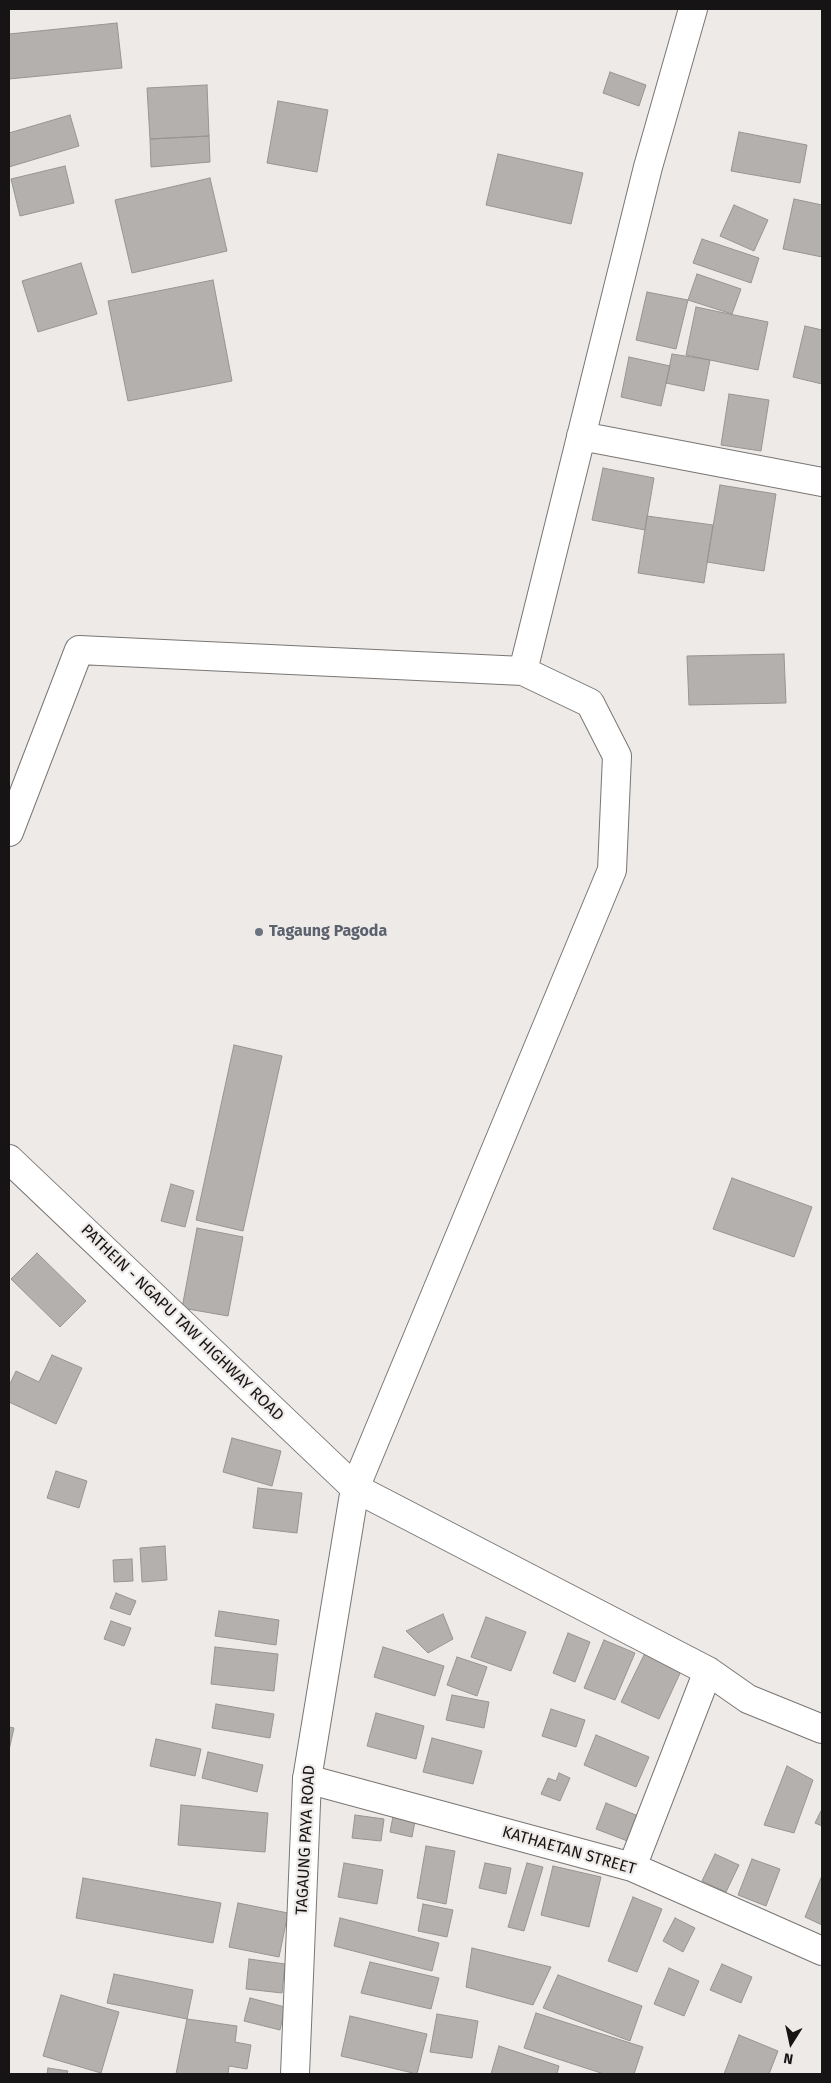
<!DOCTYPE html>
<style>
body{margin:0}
#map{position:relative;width:831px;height:2083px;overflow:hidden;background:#eeeae8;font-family:"Fira Sans",sans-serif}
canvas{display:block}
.frame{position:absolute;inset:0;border:10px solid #161414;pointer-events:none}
.north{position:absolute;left:766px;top:2018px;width:50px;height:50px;-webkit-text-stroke:4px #eeeae8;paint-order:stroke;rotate:190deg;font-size:14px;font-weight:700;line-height:20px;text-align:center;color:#161414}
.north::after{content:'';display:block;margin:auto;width:18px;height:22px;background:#161414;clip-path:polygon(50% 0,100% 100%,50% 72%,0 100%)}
</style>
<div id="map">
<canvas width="831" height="2083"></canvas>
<div class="frame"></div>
<div class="north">N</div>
</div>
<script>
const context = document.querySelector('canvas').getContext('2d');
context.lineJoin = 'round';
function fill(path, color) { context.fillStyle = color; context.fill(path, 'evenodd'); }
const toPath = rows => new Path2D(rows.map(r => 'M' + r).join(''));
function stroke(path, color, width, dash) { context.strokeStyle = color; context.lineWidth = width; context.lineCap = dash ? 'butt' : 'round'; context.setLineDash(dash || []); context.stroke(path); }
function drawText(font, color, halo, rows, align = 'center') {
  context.font = font + ' "Fira Sans",sans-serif'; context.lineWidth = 4.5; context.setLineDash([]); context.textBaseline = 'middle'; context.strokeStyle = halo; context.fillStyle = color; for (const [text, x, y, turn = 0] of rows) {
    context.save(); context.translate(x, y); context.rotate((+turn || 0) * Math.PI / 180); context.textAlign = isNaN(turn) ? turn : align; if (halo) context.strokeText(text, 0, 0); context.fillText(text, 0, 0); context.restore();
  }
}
const building = toPath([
 [117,23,122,68,9,79,9,34,117,23],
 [610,72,646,85,639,106,603,93,610,72],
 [207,85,209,136,150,139,147,88,207,85],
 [278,101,328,110,317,172,267,163,278,101],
 [70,115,79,146,9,167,9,133,70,115],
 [739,132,807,145,800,183,731,171,739,132],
 [209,136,210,162,151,167,150,139,209,136],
 [498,154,583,173,571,224,486,205,498,154],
 [65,166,74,203,20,216,11,179,65,166],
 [210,178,227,251,132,273,115,200,210,178],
 [794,199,822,205,822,257,783,249,794,199],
 [734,205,768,220,754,251,720,236,734,205],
 [702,239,759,258,751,283,693,263,702,239],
 [81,263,97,314,38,332,22,281,81,263],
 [697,274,741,289,732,314,688,300,697,274],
 [213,280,232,381,128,401,108,301,213,280],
 [647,292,688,300,676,349,636,340,647,292],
 [696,307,768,322,758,370,686,355,696,307],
 [805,326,822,330,822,384,793,377,805,326],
 [672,354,710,360,704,391,666,383,672,354],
 [629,357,670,366,661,406,621,397,629,357],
 [729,394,769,400,761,451,721,445,729,394],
 [603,468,654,478,645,530,592,520,603,468],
 [720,485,776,494,764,571,707,562,720,485],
 [647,516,713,525,704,583,638,573,647,516],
 [784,654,786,703,689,705,687,656,784,654],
 [234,1045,282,1056,243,1231,196,1220,234,1045],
 [732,1178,812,1207,794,1257,713,1229,732,1178],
 [171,1184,194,1191,185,1227,161,1221,171,1184],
 [197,1228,243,1237,228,1316,182,1308,197,1228],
 [37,1253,86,1301,60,1327,11,1279,37,1253],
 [52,1355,82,1368,56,1424,9,1402,9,1386,16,1371,39,1382,52,1355],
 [232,1438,281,1451,272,1486,223,1472,232,1438],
 [56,1471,87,1481,79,1508,47,1498,56,1471],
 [258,1488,302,1493,297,1533,253,1528,258,1488],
 [165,1546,167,1580,142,1582,140,1548,165,1546],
 [132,1559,133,1581,114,1582,113,1560,132,1559],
 [116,1593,136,1601,130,1615,110,1608,116,1593],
 [219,1611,279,1620,276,1645,215,1636,219,1611],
 [443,1614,453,1639,428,1653,406,1631,443,1614],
 [486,1617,526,1632,511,1671,471,1657,486,1617],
 [111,1621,131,1628,124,1646,104,1639,111,1621],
 [568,1633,590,1642,575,1682,553,1673,568,1633],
 [604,1640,635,1653,615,1700,584,1688,604,1640],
 [215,1647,278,1654,274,1691,211,1684,215,1647],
 [383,1647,444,1666,435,1696,374,1677,383,1647],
 [645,1653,682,1669,659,1719,621,1702,645,1653],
 [457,1657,487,1667,477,1696,447,1685,457,1657],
 [452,1695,489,1702,484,1728,446,1720,452,1695],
 [216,1704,274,1714,270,1738,212,1728,216,1704],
 [551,1709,585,1720,576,1747,542,1736,551,1709],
 [376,1713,424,1726,416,1759,367,1746,376,1713],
 [9,1727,14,1728,9,1750,9,1727],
 [596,1735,649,1757,636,1787,584,1765,596,1735],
 [432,1738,482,1751,473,1784,423,1772,432,1738],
 [156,1739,201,1749,195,1776,150,1766,156,1739],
 [208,1752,263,1765,257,1792,202,1778,208,1752],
 [787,1766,813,1780,794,1833,764,1825,787,1766],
 [559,1773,570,1778,560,1801,541,1794,548,1778,556,1781,559,1773],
 [606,1803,641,1817,630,1842,596,1829,606,1803],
 [181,1805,268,1813,265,1852,178,1845,181,1805],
 [822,1809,822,1826,815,1823,822,1809],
 [394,1811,416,1816,412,1837,390,1832,394,1811],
 [355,1815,384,1819,381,1841,352,1838,355,1815],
 [426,1846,455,1851,446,1904,417,1898,426,1846],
 [715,1854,739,1865,726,1892,702,1881,715,1854],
 [752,1859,780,1869,766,1906,738,1895,752,1859],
 [344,1863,383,1870,377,1904,338,1897,344,1863],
 [485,1863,511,1868,506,1894,479,1888,485,1863],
 [527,1863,543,1867,524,1931,508,1927,527,1863],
 [553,1866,601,1877,589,1927,541,1915,553,1866],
 [83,1878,221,1903,213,1943,76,1918,83,1878],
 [821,1878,822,1879,822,1925,805,1917,821,1878],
 [633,1897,662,1909,637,1972,608,1961,633,1897],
 [238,1903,288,1913,279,1957,229,1947,238,1903],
 [423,1904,453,1910,447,1937,418,1931,423,1904],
 [340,1918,439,1943,432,1971,334,1946,340,1918],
 [675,1918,695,1928,683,1952,663,1941,675,1918],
 [472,1948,551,1967,533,2005,466,1987,472,1948],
 [249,1959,285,1964,282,1993,246,1989,249,1959],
 [370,1962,439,1978,431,2009,361,1993,370,1962],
 [722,1964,752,1977,741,2003,710,1990,722,1964],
 [669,1968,699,1981,684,2016,654,2004,669,1968],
 [114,1974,193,1990,187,2019,107,2003,114,1974],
 [558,1975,642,2006,630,2041,543,2008,558,1975],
 [61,1995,119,2012,101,2073,43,2056,61,1995],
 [250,1998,285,2007,280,2030,244,2021,250,1998],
 [536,2013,643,2047,634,2074,604,2074,524,2048,536,2013],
 [437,2014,478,2021,472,2058,430,2052,437,2014],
 [350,2016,427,2034,417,2074,341,2056,350,2016],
 [187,2019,237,2026,235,2042,251,2045,247,2069,229,2066,228,2074,176,2074,187,2019],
 [739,2035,778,2051,769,2074,724,2074,739,2035],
 [499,2046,559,2066,557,2074,491,2074,499,2046],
 [48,2068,68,2071,67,2074,47,2074,48,2068]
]);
fill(building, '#b3b0ae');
stroke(building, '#979592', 1);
const minor = toPath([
 [693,9,648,167,523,671,590,703,617,756,612,870,355,1488,708,1671,748,1699,822,1729],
 [581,436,822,482],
 [9,832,79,650,523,671],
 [307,1779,632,1867,822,1951],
 [632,1867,708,1671]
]);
const major = toPath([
 [9,1159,355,1488,307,1779,295,2074]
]);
stroke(minor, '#797674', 30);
stroke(major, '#797674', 30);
stroke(minor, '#fff', 28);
stroke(major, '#fff', 28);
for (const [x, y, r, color] of [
 [259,932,5,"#6b7280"]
]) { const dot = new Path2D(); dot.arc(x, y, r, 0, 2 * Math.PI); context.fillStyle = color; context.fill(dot); stroke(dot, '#eeeae8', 2); }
drawText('bold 16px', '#5b616d', '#eeeae8', [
 ["Tagaung Pagoda",269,932]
], 'left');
drawText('16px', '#161414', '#eeeae8', [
 ["PATHEIN - NGAPU TAW HIGHWAY ROAD",182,1323,44],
 ["TAGAUNG PAYA ROAD",306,1840,-87],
 ["KATHAETAN STREET",569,1851,16]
]);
</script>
